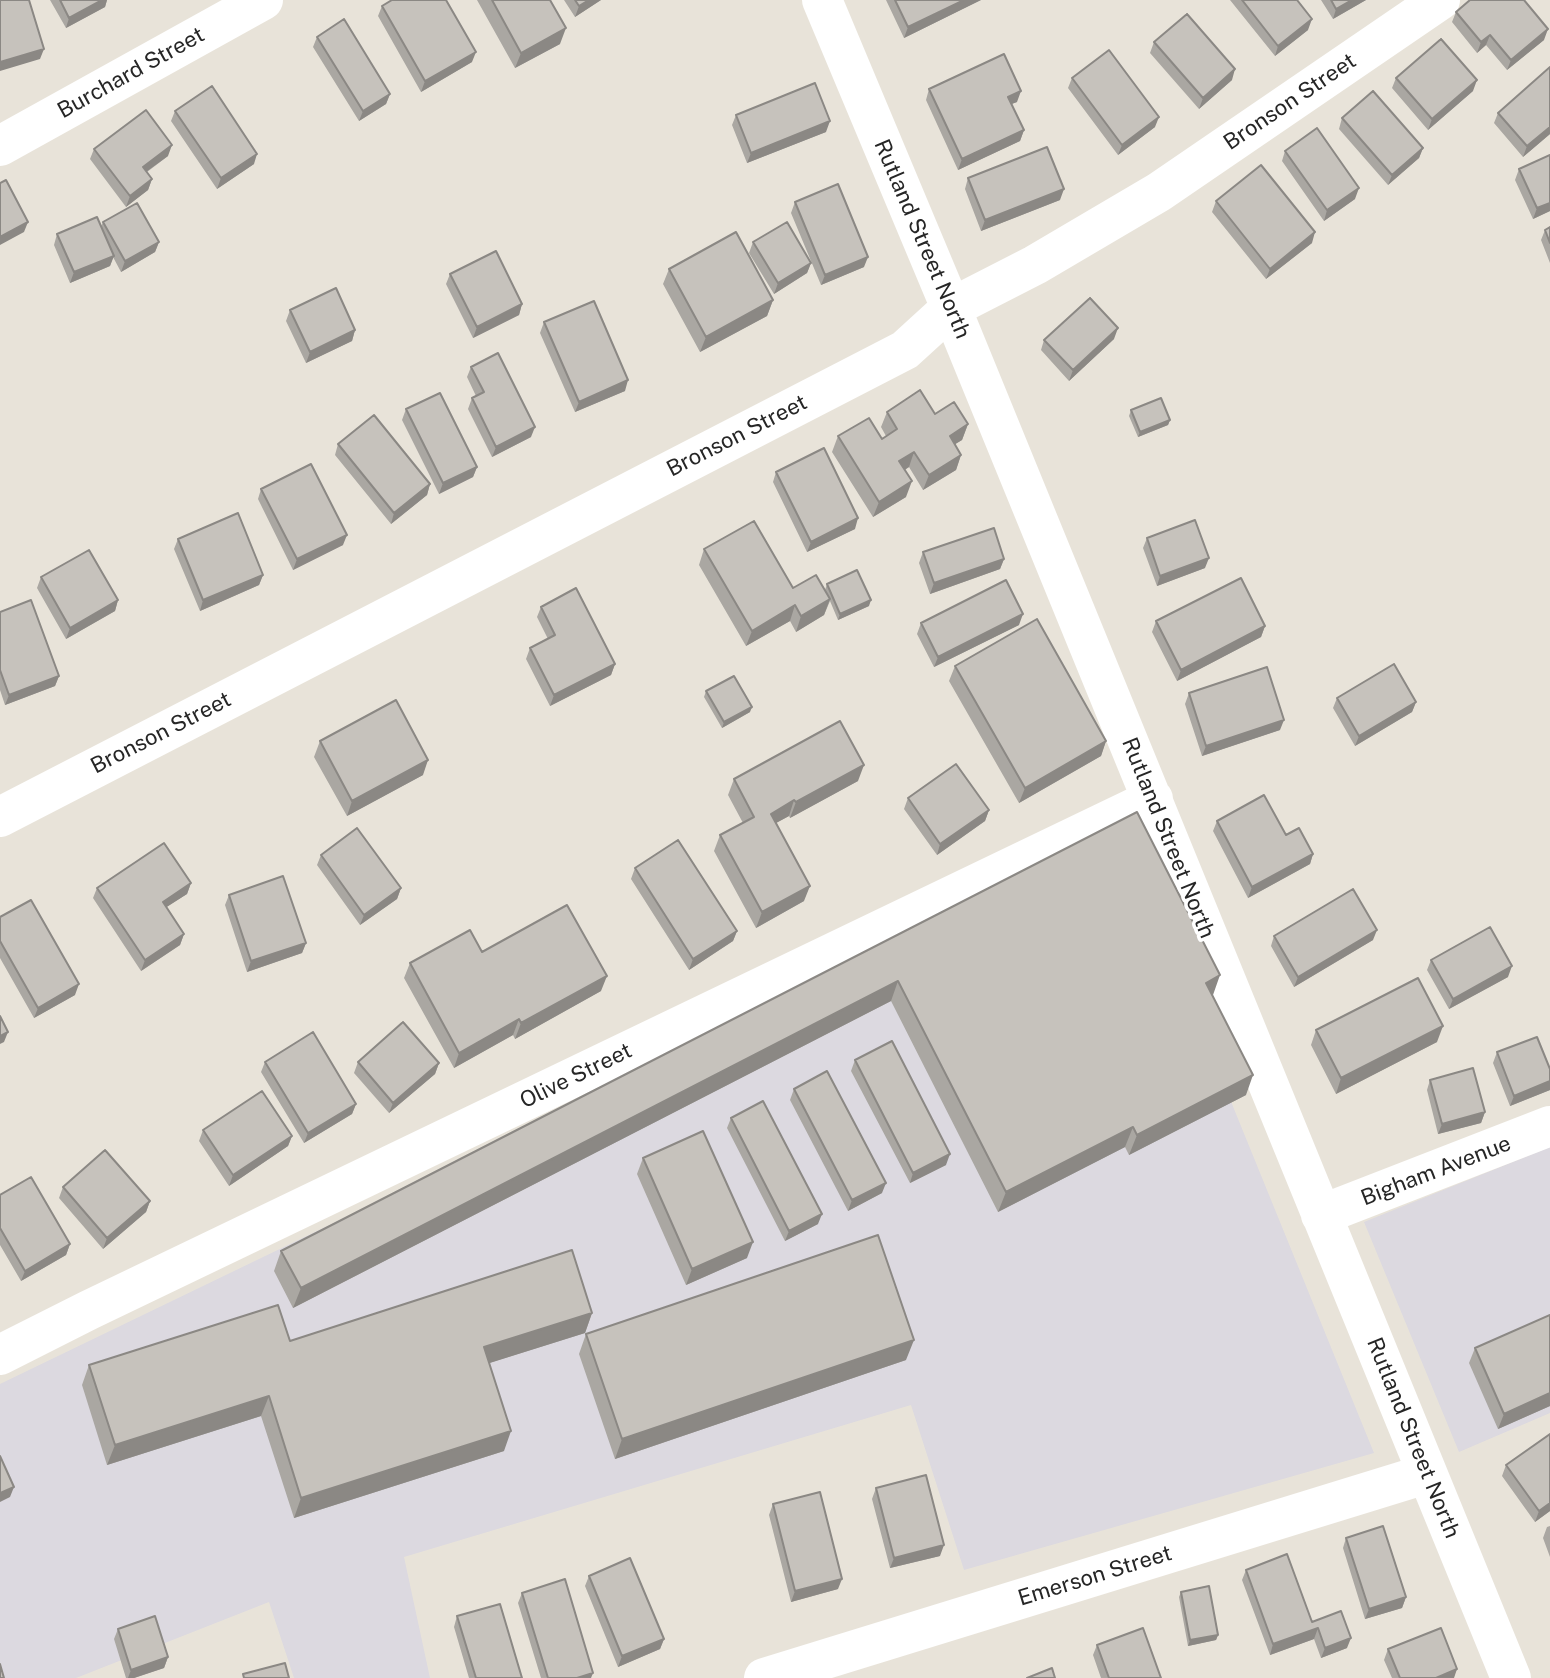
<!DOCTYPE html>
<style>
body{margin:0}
canvas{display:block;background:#e8e3d9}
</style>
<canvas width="1550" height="1678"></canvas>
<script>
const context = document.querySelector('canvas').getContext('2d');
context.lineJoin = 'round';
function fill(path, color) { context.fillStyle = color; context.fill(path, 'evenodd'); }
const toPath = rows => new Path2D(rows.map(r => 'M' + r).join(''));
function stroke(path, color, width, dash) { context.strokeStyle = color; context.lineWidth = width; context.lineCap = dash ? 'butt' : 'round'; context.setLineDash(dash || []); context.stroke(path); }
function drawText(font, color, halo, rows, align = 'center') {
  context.font = font + ' "Public Sans",sans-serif'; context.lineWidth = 7; context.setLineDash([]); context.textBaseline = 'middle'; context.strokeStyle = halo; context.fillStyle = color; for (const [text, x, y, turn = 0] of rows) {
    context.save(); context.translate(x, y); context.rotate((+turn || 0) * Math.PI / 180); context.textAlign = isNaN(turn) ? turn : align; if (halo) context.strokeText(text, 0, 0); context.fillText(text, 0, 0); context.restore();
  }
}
fill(toPath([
 [1125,841,1374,1453,964,1570,911,1405,404,1557,430,1678,294,1678,269,1602,76,1678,0,1678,0,1384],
 [1550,1147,1550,1413,1459,1452,1364,1222]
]), '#dcd9e0');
stroke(toPath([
 [822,0,951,308,1511,1678],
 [0,146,263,0],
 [0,817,905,350,951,308,1035,265,1159,192,1440,0],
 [1321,1215,1550,1126],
 [0,1355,89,1310,1153,799],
 [764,1678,1426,1474]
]), '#fff', 40);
fill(toPath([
 [50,0,107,0,105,7,66,28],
 [477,0,550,0,560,44,515,68],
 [564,0,601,0,575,17],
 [886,0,981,0,904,38],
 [1230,0,1297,0,1308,30,1275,56],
 [1321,0,1366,0,1333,19],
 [382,6,472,62,421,92,378,16],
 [1456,12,1544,40,1507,70,1486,45,1477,53,1452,22],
 [317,37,390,94,386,104,359,121,313,47],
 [1154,42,1232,80,1199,109,1150,53],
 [1072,78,1155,127,1118,155,1068,88],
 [1396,78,1473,91,1428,130,1392,88],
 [929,89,1017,102,1011,104,1024,130,1020,141,958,170,926,100],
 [175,111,254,164,217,189,171,121],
 [1498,113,1550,134,1523,157,1494,123],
 [736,115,826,132,747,163,732,125],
 [1342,118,1423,148,1419,158,1388,185,1339,129],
 [94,149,168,156,147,172,152,179,148,190,126,207,90,159],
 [1285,151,1355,199,1324,221,1282,161],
 [1550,155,1550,211,1533,219,1515,180,1519,169],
 [968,178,1060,200,981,231,965,189],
 [1216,201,1312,243,1266,279,1212,212],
 [795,202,864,267,821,285,791,213],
 [103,222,159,242,155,252,121,272,113,257,110,266,70,283,54,245,57,234,101,227],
 [1550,227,1550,263,1541,240,1545,230],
 [753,242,811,263,807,273,774,294,749,253],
 [669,269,773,300,767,316,700,352,663,284],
 [450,274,522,304,519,315,473,338,446,284],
 [290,310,355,330,352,341,306,363,286,321],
 [544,322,625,391,575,412,540,333],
 [1114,339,1069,381,1041,350,1044,340],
 [471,367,531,437,492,457,468,409,472,398,476,396,467,377],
 [406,409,477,467,473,477,439,494,402,420],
 [1131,410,1170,420,1168,425,1138,437,1129,416],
 [887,412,935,414,968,424,962,440,955,444,961,455,956,470,923,490,909,467,905,470,906,497,873,517,832,452,838,436,882,439,886,436,881,427],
 [338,444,430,484,427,495,391,524,335,455],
 [776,472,855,529,807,552,773,482],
 [261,489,343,545,293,570,258,499],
 [1147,538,1205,568,1157,586,1143,548],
 [178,539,263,575,259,585,200,611,174,549],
 [704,549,793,588,825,590,827,584,869,606,838,620,830,601,824,615,796,632,790,621,746,646,699,565],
 [923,552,1004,559,1000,569,930,594,919,563],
 [41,577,118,600,115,611,66,639,37,588],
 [541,607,615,664,611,675,550,706,526,659,530,648,548,639,537,617],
 [0,612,59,676,55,686,5,705,0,690],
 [1156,621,1265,626,1261,637,1177,681,1152,632],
 [921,623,1019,625,934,667,917,634],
 [955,666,1106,741,1101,756,1019,803,949,681],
 [706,691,750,712,722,728,704,697],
 [1189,693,1280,730,1202,756,1185,704],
 [1337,698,1416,702,1412,712,1355,746,1333,708],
 [320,741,423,775,347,816,314,757],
 [734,779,858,781,790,818,789,816,776,823,804,901,756,928,714,851,720,835,743,823,728,795],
 [908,798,989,810,985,821,937,855,904,809],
 [1137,812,1213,995,1212,995,1246,1095,1129,1155,1125,1147,998,1212,891,1001,293,1308,274,1271,281,1251],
 [1217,821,1286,835,1313,854,1310,864,1248,898,1213,831],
 [321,855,401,888,397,899,360,925,317,865],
 [635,868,737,931,733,941,689,970,631,879],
 [191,883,187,894,166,907,184,934,180,945,141,971,93,898,97,888],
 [229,895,306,943,302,953,247,972,225,905],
 [0,917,75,995,34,1018,0,958],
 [1274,936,1373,940,1294,987,1271,946],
 [482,952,601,991,515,1039,513,1035,454,1068,404,978,410,963],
 [1431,960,1508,977,1449,1009,1427,970],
 [1316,1030,1437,1042,1336,1094,1311,1045],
 [1497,1052,1550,1069,1550,1090,1510,1106,1493,1063],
 [855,1060,946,1165,910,1183,851,1071],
 [265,1062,356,1104,352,1114,304,1143,261,1072],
 [358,1062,439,1063,435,1074,389,1113,354,1073],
 [1430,1080,1485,1112,1481,1123,1438,1134,1427,1090],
 [794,1089,882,1193,848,1211,790,1100],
 [731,1118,818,1224,785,1241,727,1128],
 [203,1130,292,1136,288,1146,229,1186,199,1141],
 [643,1158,747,1258,686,1285,637,1174],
 [63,1187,150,1201,146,1212,103,1249,59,1198],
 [0,1195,70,1244,66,1255,21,1281,0,1245],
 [592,1313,585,1333,489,1363,504,1451,294,1518,261,1416,107,1465,82,1385,89,1365,290,1341],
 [1550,1315,1550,1406,1498,1429,1469,1363,1475,1348],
 [586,1334,906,1360,615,1459,579,1354],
 [1550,1434,1550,1511,1535,1522,1502,1476,1506,1465],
 [876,1488,940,1556,890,1568,872,1499],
 [773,1504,838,1589,791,1602,769,1515],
 [1550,1526,1550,1557,1543,1538,1547,1527],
 [1346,1538,1406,1597,1402,1608,1365,1619,1343,1548],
 [1246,1570,1312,1622,1347,1648,1321,1658,1314,1639,1270,1655,1242,1580],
 [589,1576,664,1639,660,1649,618,1667,585,1586],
 [1181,1592,1218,1635,1216,1640,1188,1646,1179,1597],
 [522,1593,591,1678,541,1678,518,1603],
 [457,1616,522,1678,469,1678,454,1627],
 [118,1629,168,1657,164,1668,134,1678,126,1678,114,1639],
 [1097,1645,1161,1678,1101,1678,1093,1655],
 [1388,1649,1454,1678,1392,1678,1384,1660]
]), '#aaa7a2');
fill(toPath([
 [102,0,107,0,105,7,66,28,69,18],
 [589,0,601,0,575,17,579,6],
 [964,0,981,0,904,38,908,27],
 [1352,0,1366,0,1333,19,1336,9],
 [1312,19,1308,30,1275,56,1278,46],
 [566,28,560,44,515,68,521,53],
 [1548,29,1544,40,1507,70,1511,60],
 [1490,35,1486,45,1477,53,1481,42],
 [44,49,40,59,0,71,0,62],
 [476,52,472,62,421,92,425,81],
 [1235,69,1232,80,1199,109,1203,98],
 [1477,80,1473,91,1428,130,1432,119],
 [1021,91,1017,102,1004,107,1008,97],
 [390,94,386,104,359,121,363,111],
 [1159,117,1155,127,1118,155,1122,145],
 [830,121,826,132,747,163,751,153],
 [1550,127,1550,134,1523,157,1527,146],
 [1024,130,1020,141,958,170,962,159],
 [172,145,168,156,139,177,143,167],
 [1423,148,1419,158,1388,185,1392,175],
 [257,154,254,164,217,189,221,178],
 [152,179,148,190,126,207,130,196],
 [1359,188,1355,199,1324,221,1327,210],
 [1064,189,1060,200,981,231,985,220],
 [1550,203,1550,211,1533,219,1537,208],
 [28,222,24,232,0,245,0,237],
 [1315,232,1312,243,1266,279,1270,269],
 [159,242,155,252,121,272,125,261],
 [114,256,110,266,70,283,74,272],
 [868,257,864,267,821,285,825,275],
 [811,263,807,273,774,294,778,283],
 [773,300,767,316,700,352,706,337],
 [522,304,519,315,473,338,477,327],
 [1118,328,1114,339,1069,381,1073,370],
 [355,330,352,341,306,363,310,352],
 [628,380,625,391,575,412,579,402],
 [1170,420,1168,425,1138,437,1140,432],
 [968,424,962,440,944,451,950,436],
 [535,427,531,437,492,457,496,447],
 [914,452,909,467,894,476,899,461],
 [961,455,956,470,923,490,929,475],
 [477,467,473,477,439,494,443,483],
 [912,481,906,497,873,517,879,502],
 [430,484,427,495,391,524,394,513],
 [858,518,855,529,807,552,811,542],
 [347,535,343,545,293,570,297,559],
 [1209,558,1205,568,1157,586,1160,576],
 [1004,559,1000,569,930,594,934,583],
 [263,575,259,585,200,611,203,600],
 [830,599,824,615,796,632,801,616],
 [118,600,115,611,66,639,70,628],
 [871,600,869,606,838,620,840,614],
 [795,605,790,621,746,646,752,631],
 [1023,614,1019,625,934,667,938,657],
 [1265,626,1261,637,1177,681,1181,670],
 [615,664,611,675,550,706,554,695],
 [59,676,55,686,5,705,9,695],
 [1416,702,1412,712,1355,746,1359,736],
 [752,707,750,712,722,728,724,722],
 [1284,720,1280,730,1202,756,1206,746],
 [1106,741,1101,756,1019,803,1025,788],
 [428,760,423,775,347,816,352,801],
 [864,765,858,781,790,818,796,802],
 [794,800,789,816,765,829,771,814],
 [989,810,985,821,937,855,940,844],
 [1313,854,1310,864,1248,898,1252,887],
 [191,883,187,894,159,912,163,902],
 [810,886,804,901,756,928,762,912],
 [401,888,397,899,360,925,364,915],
 [1377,930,1373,940,1294,987,1298,977],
 [737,931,733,941,689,970,693,959],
 [184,934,180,945,141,971,145,960],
 [306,943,302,953,247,972,251,961],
 [1512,966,1508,977,1449,1009,1453,999],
 [1220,975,1213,995,1198,1003,1206,983],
 [607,976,601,991,515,1039,521,1023],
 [898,981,891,1001,293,1308,301,1288],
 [79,984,75,995,34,1018,38,1008],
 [519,1019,513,1035,454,1068,459,1053],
 [1443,1026,1437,1042,1336,1094,1341,1078],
 [8,1032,4,1042,0,1044,0,1036],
 [439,1063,435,1074,389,1113,393,1103],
 [1253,1075,1246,1095,1129,1155,1137,1135],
 [1550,1081,1550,1090,1510,1106,1514,1096],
 [356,1104,352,1114,304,1143,308,1133],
 [1485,1112,1481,1123,1438,1134,1442,1124],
 [1133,1127,1125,1147,998,1212,1006,1192],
 [292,1136,288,1146,229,1186,233,1175],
 [950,1154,946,1165,910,1183,913,1173],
 [886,1183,882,1193,848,1211,852,1200],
 [150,1201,146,1212,103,1249,107,1238],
 [822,1214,818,1224,785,1241,789,1231],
 [753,1242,747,1258,686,1285,692,1269],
 [70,1244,66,1255,21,1281,25,1271],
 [592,1313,585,1333,477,1367,484,1347],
 [914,1340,906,1360,615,1459,622,1439],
 [1550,1393,1550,1406,1498,1429,1504,1414],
 [269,1396,261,1416,107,1465,115,1445],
 [511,1431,504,1451,294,1518,301,1498],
 [14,1487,10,1497,0,1502,0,1493],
 [1550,1503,1550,1511,1535,1522,1539,1511],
 [944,1545,940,1556,890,1568,894,1558],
 [842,1579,838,1589,791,1602,795,1591],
 [1406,1597,1402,1608,1365,1619,1369,1609],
 [1318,1628,1314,1639,1270,1655,1273,1644],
 [1218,1635,1216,1640,1188,1646,1190,1640],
 [1351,1638,1347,1648,1321,1658,1325,1648],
 [664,1639,660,1649,618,1667,622,1656],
 [168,1657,164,1668,134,1678,128,1678,131,1670],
 [1457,1669,1454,1678,1436,1678],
 [593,1673,591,1678,577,1678]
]), '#8b8884');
const building = toPath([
 [0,0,29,0,44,49,0,62,0,0],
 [60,0,102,0,69,18,60,0],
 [392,0,446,0,476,52,425,81,382,6,392,0],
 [492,0,550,0,566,28,521,53,492,0],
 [575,0,589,0,579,6,575,0],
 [895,0,964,0,908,27,895,0],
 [1242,0,1297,0,1312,19,1278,46,1242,0],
 [1331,0,1352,0,1336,9,1331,0],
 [1470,0,1524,0,1548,29,1511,60,1490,35,1481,42,1456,12,1470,0],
 [1187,14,1235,69,1203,98,1154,42,1187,14],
 [344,19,390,94,363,111,317,37,344,19],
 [1441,39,1477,80,1432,119,1396,78,1441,39],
 [1109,50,1159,117,1122,145,1072,78,1109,50],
 [1004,54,1021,91,1008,97,1024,130,962,159,929,89,1004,54],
 [1550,67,1550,127,1527,146,1498,113,1550,67],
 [815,83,830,121,751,153,736,115,815,83],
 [212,86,257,154,221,178,175,111,212,86],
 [1373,91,1423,148,1392,175,1342,118,1373,91],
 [146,110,172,145,143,167,152,179,130,196,94,149,146,110],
 [1317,128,1359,188,1327,210,1285,151,1317,128],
 [1047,147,1064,189,985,220,968,178,1047,147],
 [1550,155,1550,203,1537,208,1519,169,1550,155],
 [1261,165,1315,232,1270,269,1216,201,1261,165],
 [6,180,28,222,0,237,0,183,6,180],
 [838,184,868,257,825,275,795,202,838,184],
 [137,203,159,242,125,261,103,222,137,203],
 [97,217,114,256,74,272,57,234,97,217],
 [787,222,811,263,778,283,753,242,787,222],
 [1550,227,1550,243,1545,230,1550,227],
 [736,232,773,300,706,337,669,269,736,232],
 [496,251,522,304,477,327,450,274,496,251],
 [336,288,355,330,310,352,290,310,336,288],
 [1090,298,1118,328,1073,370,1044,340,1090,298],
 [594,301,628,380,579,402,544,322,594,301],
 [498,353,535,427,496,447,472,398,484,392,471,367,498,353],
 [920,390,935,414,954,402,968,424,950,436,961,455,929,475,914,452,899,461,912,481,879,502,838,436,869,418,882,439,897,429,887,412,920,390],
 [440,393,477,467,443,483,406,409,440,393],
 [1161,398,1170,420,1140,432,1131,410,1161,398],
 [374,415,430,484,394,513,338,444,374,415],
 [824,448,858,518,811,542,776,472,824,448],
 [311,464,347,535,297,559,261,489,311,464],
 [238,513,263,575,203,600,178,539,238,513],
 [1195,520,1209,558,1160,576,1147,538,1195,520],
 [754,521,793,588,816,575,830,599,801,616,795,605,752,631,704,549,754,521],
 [994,528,1004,559,934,583,923,552,994,528],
 [89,550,118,600,70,628,41,577,89,550],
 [857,570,871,600,840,614,827,584,857,570],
 [1241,578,1265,626,1181,670,1156,621,1241,578],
 [1006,580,1023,614,938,657,921,623,1006,580],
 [576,588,615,664,554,695,530,648,555,635,541,607,576,588],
 [31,600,59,676,9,695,0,670,0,612,31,600],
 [1037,619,1106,741,1025,788,955,666,1037,619],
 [1394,664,1416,702,1359,736,1337,698,1394,664],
 [1267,667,1284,720,1206,746,1189,693,1267,667],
 [734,676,752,707,724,722,706,691,734,676],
 [396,700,428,760,352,801,320,741,396,700],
 [840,721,864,765,796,802,794,800,771,814,810,886,762,912,720,835,754,817,734,779,840,721],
 [956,764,989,810,940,844,908,798,956,764],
 [1264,795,1286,835,1299,828,1313,854,1252,887,1217,821,1264,795],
 [1137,812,1220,975,1206,983,1253,1075,1137,1135,1133,1127,1006,1192,898,981,301,1288,281,1251,1137,812],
 [357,828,401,888,364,915,321,855,357,828],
 [678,840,737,931,693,959,635,868,678,840],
 [164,843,191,883,163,902,184,934,145,960,97,888,164,843],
 [283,876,306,943,251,961,229,895,283,876],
 [1353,889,1377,930,1298,977,1274,936,1353,889],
 [31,900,79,984,38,1008,0,941,0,917,31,900],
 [567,905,607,976,521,1023,519,1019,459,1053,410,963,470,930,482,952,567,905],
 [1490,927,1512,966,1453,999,1431,960,1490,927],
 [1418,978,1443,1026,1341,1078,1316,1030,1418,978],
 [0,1016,8,1032,0,1036,0,1016],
 [403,1022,439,1063,393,1103,358,1062,403,1022],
 [313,1032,356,1104,308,1133,265,1062,313,1032],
 [1537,1037,1550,1069,1550,1081,1514,1096,1497,1052,1537,1037],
 [892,1041,950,1154,913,1173,855,1060,892,1041],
 [1473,1068,1485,1112,1442,1124,1430,1080,1473,1068],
 [827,1071,886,1183,852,1200,794,1089,827,1071],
 [262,1091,292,1136,233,1175,203,1130,262,1091],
 [763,1101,822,1214,789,1231,731,1118,763,1101],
 [703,1131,753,1242,692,1269,643,1158,703,1131],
 [105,1150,150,1201,107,1238,63,1187,105,1150],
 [31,1177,70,1244,25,1271,0,1228,0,1195,31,1177],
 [878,1235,914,1340,622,1439,586,1334,878,1235],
 [572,1250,592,1313,484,1347,511,1431,301,1498,269,1396,115,1445,89,1365,278,1305,290,1341,572,1250],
 [1550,1315,1550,1393,1504,1414,1475,1348,1550,1315],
 [1550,1434,1550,1503,1539,1511,1506,1465,1550,1434],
 [0,1456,14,1487,0,1493,0,1456],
 [926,1475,944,1545,894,1558,876,1488,926,1475],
 [820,1492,842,1579,795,1591,773,1504,820,1492],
 [1383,1526,1406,1597,1369,1609,1346,1538,1383,1526],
 [1287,1554,1312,1622,1341,1611,1351,1638,1325,1648,1318,1628,1273,1644,1246,1570,1287,1554],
 [630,1558,664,1639,622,1656,589,1576,630,1558],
 [565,1579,593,1673,577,1678,548,1678,522,1593,565,1579],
 [1209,1586,1218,1635,1190,1640,1181,1592,1209,1586],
 [500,1604,522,1678,476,1678,457,1616,500,1604],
 [155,1616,168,1657,131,1670,118,1629,155,1616],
 [1143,1628,1161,1678,1109,1678,1097,1645,1143,1628],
 [1441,1628,1457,1669,1436,1678,1400,1678,1388,1649,1441,1628],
 [285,1663,289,1678,244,1678,243,1674,285,1663],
 [0,1664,4,1678,0,1678,0,1664],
 [1052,1668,1055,1678,1027,1678,1052,1668]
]);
fill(building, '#c6c2bc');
stroke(building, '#8b8884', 2);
drawText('22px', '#262626', '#fff', [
 ["Burchard Street",131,73,-29],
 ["Bronson Street",1290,102,-34],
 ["Rutland Street North",922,239,67],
 ["Bronson Street",737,436,-27],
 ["Bronson Street",161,733,-27],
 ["Rutland Street North",1168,838,68],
 ["Olive Street",576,1076,-26],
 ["Bigham Avenue",1436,1171,-21],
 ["Rutland Street North",1413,1438,68],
 ["Emerson Street",1095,1576,-17]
]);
</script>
